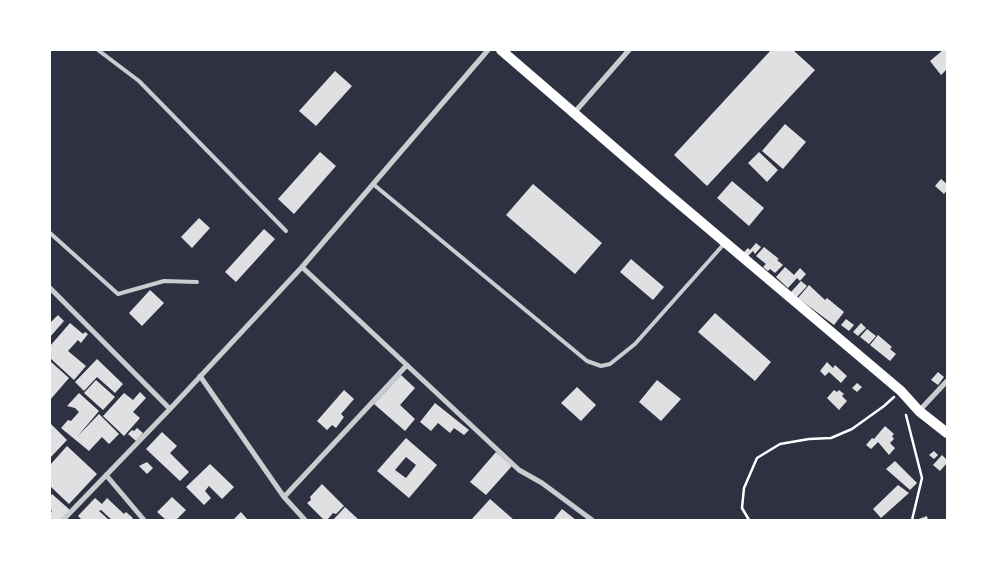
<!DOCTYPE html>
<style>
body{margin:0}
#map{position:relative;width:997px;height:570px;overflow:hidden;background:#2d3142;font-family:"PT Sans",sans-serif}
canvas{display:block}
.frame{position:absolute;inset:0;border:51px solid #fff;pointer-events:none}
</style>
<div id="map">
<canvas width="997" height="570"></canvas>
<div class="frame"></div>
</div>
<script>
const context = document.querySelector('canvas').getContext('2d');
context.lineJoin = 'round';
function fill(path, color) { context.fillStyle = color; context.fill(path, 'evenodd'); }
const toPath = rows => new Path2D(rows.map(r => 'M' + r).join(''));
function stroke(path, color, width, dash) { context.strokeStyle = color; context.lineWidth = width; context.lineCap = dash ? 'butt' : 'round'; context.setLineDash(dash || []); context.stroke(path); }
fill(toPath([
 [771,50,793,50,815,70,707,186,674,155],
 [943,50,947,51,947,69,941,75,930,61],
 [335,71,352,86,316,126,299,111],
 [785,124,806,142,783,169,762,151],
 [320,152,336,166,294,214,278,199],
 [759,152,778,170,767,182,748,163],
 [941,179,947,184,947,190,944,194,935,186],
 [732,181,764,208,749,226,717,198],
 [533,184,602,243,575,274,506,215],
 [199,218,210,228,192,248,181,237],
 [264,229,275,239,236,282,225,272],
 [756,243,761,247,755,254,753,251,748,256,744,252,748,248,750,250],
 [764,247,779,259,777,260,783,265,775,273,770,269,768,271,763,267,766,264,756,256],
 [631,259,664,287,653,300,620,272],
 [785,267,794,275,800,268,806,274,800,281,797,278,788,288,776,277],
 [801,281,807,286,797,297,791,292],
 [809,285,825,300,827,298,844,312,834,325,798,298],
 [150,290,164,303,142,326,129,313],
 [715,313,771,362,755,381,698,332],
 [58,315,64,321,50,337,50,323],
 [846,319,854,325,849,331,841,325],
 [70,323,83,334,85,332,88,334,81,343,78,340,68,351,86,366,74,380,50,358,50,346],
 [861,323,866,328,858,336,853,332],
 [867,329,876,336,869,344,860,337],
 [878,335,892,347,890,349,896,354,890,361,870,345],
 [97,359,123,384,115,393,97,377,84,391,75,382],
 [50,361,69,378,50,400],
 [827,362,833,368,835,365,847,376,841,383,829,372,825,376,820,371],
 [938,372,944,377,938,385,931,380],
 [401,375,415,388,400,405,415,419,405,431,374,404],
 [96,380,115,397,103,410,84,393],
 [657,380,681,399,661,421,639,402],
 [857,383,862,387,857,392,852,388],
 [577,387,596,405,581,421,561,403],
 [344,390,354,399,341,414,344,417,336,428,332,425,327,430,317,421],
 [834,390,837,392,839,390,844,394,842,396,847,401,839,410,827,398],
 [140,392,146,398,133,412,140,418,124,436,103,416,124,393,133,400],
 [79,393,99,411,77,437,99,414,119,434,109,444,102,437,89,451,61,428,68,420,71,421,79,412,75,408,67,406],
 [435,403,469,430,464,435,454,428,450,433,438,423,431,431,420,422],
 [50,423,67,440,50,458],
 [885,426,894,434,892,436,894,439,890,443,895,448,889,455,878,442,871,449,866,445,872,438,874,439],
 [137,428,143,433,136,441,128,434,132,430,134,431],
 [162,432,177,446,170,453,189,472,180,481,146,449],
 [406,438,437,465,409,498,377,471],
 [406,457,416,465,406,478,395,470],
 [67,446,97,474,69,504,50,486,50,465],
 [934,451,938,455,934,459,929,455],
 [496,452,512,466,486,495,470,482],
 [942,455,947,460,947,463,940,471,933,465],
 [895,461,917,483,910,490,886,469],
 [147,462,153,468,147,474,139,466],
 [210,464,234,487,222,499,209,486,205,491,211,498,204,505,186,487],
 [322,484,344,506,336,514,333,513,327,520,324,520,307,503,311,500,310,497],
 [898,485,909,493,881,518,873,509],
 [52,494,70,510,60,520,50,520,50,513,52,511,50,509,50,496],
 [172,497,186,510,176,520,166,520,157,512],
 [95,498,102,504,107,498,124,514,126,512,133,518,131,520,112,520,101,510,99,511,109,520,82,520,78,516],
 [490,499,514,520,471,520],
 [345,507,359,520,333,520],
 [562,509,576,520,553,520],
 [241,512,248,520,233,520],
 [927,516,928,520,916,520]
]), '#e0e0e3');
stroke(toPath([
 [906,415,922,478,912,520],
 [749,520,742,508,744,488,757,458,780,444,809,439,831,438,852,429,884,406,894,397]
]), '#fff', 2.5);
stroke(toPath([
 [98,50,139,81,286,231],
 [373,184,587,361,601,366,610,364,635,344,724,244],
 [50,233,118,294,164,281,197,282]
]), '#caccd0', 4);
stroke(toPath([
 [574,113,629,50],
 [302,267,519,470,542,483,592,520],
 [50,288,170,409],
 [200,376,284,497,305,520],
 [919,411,947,381],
 [106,475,144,520],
 [284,497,407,365],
 [63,520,170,409,302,267,488,50]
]), '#caccd0', 5);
stroke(toPath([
 [501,50,662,189,901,391,919,411,947,433]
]), '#fff', 10);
</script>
